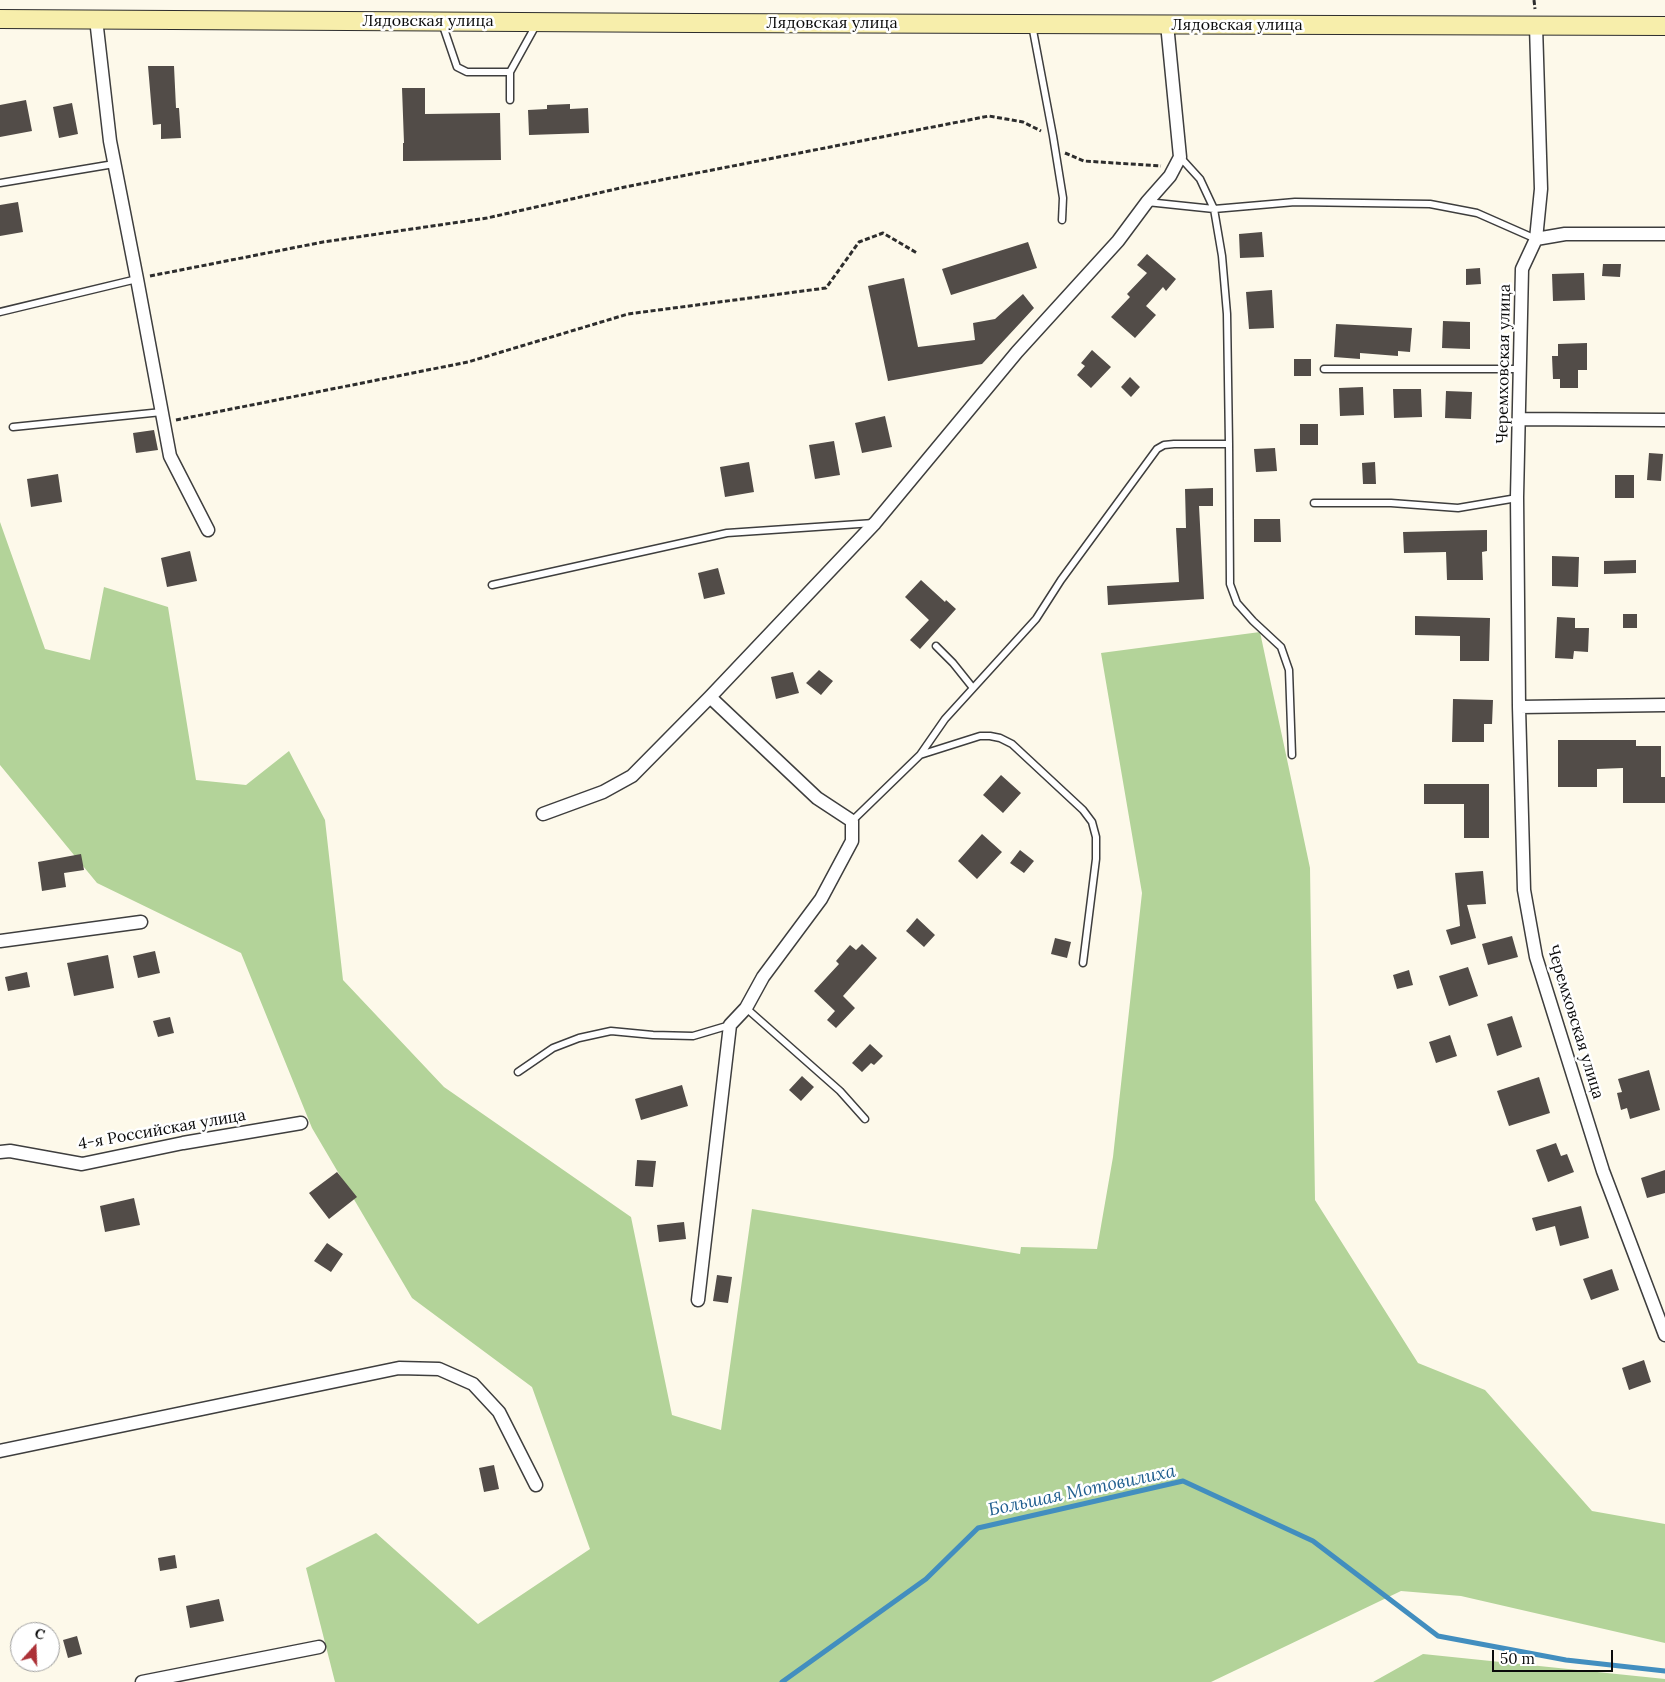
<!DOCTYPE html>
<meta charset="utf-8">
<style>
body{margin:0}
#map{position:relative;width:1665px;height:1682px;overflow:hidden;background:#fdf9ea;font-family:Lora,serif}
canvas{display:block}
.north{position:absolute;left:10px;top:1622px;width:50px;height:50px;box-sizing:border-box;background:#fff;border:1px solid #9d9d9d;border-radius:50%;rotate:20deg;font-size:14px;font-weight:700;line-height:20px;text-align:center;color:#0b0b0b}
.north::after{content:'';display:block;margin:auto;width:18px;height:22px;background:#ac3137;clip-path:polygon(50% 0,100% 100%,50% 72%,0 100%)}
.scale{position:absolute;left:1492px;top:1650px;width:121px;height:22px;box-sizing:border-box;border:2px solid #0b0b0b;border-top:0;padding-left:6px;font-size:15px;line-height:18px;white-space:nowrap;color:#0b0b0b;-webkit-text-stroke:4px #fff;paint-order:stroke}
</style>
<div id="map">
<canvas width="1665" height="1682"></canvas>
<div class="north">С</div>
<div class="scale">50 m</div>
</div>
<script>
const context = document.querySelector('canvas').getContext('2d');
context.lineJoin = 'round';
function fill(path, color) { context.fillStyle = color; context.fill(path, 'evenodd'); }
const toPath = rows => new Path2D(rows.map(r => 'M' + r).join(''));
function stroke(path, color, width, dash) { context.strokeStyle = color; context.lineWidth = width; context.lineCap = dash ? 'butt' : 'round'; context.setLineDash(dash || []); context.stroke(path); }
function drawText(font, color, halo, rows, align = 'center') {
  context.font = font + ' Lora,serif'; context.lineWidth = 5; context.setLineDash([]); context.textBaseline = 'middle'; context.strokeStyle = halo; context.fillStyle = color; for (const [text, x, y, turn = 0] of rows) {
    context.save(); context.translate(x, y); context.rotate((+turn || 0) * Math.PI / 180); context.textAlign = isNaN(turn) ? turn : align; if (halo) context.strokeText(text, 0, 0); context.fillText(text, 0, 0); context.restore();
  }
}
fill(toPath([
 [0,522,45,649,90,660,104,587,168,607,196,780,246,785,289,751,325,820,343,980,444,1087,631,1217,672,1415,721,1430,752,1209,1020,1254,1021,1247,1097,1249,1113,1157,1142,893,1101,653,1260,632,1310,868,1315,1200,1418,1363,1485,1390,1592,1511,1665,1524,1665,1643,1461,1596,1401,1591,1211,1682,335,1682,306,1568,376,1533,478,1624,590,1549,532,1387,412,1298,312,1128,241,953,97,883,0,765],
 [1423,1654,1665,1679,1665,1682,1373,1682]
]), '#b3d399');
stroke(toPath([
 [782,1682,926,1579,978,1528,1183,1481,1313,1541,1438,1636,1566,1660,1665,1671]
]), '#428ebf', 5);
fill(toPath([
 [148,66,174,66,176,108,179,108,181,138,161,139,161,124,153,125],
 [402,88,425,88,425,114,500,113,501,160,403,161,403,143,404,143],
 [26,100,32,131,0,137,0,105],
 [72,103,78,134,59,138,53,107],
 [570,104,570,109,588,108,589,133,529,135,528,110,547,109,547,105],
 [18,202,23,232,0,236,0,205],
 [1262,232,1264,257,1240,258,1239,234],
 [1028,242,1037,268,951,295,942,269],
 [1147,254,1176,279,1166,291,1163,287,1146,306,1156,315,1135,338,1111,317,1130,297,1127,294,1147,273,1137,265],
 [1603,264,1621,264,1620,277,1602,276],
 [1480,268,1481,284,1466,285,1466,269],
 [1584,273,1585,300,1553,301,1552,274],
 [904,278,918,347,975,340,973,323,995,319,1023,294,1034,308,982,364,888,381,868,286],
 [1272,290,1274,328,1249,329,1246,292],
 [1443,321,1470,322,1470,349,1442,348],
 [1336,324,1412,328,1410,352,1398,351,1398,356,1360,353,1360,359,1334,357],
 [1587,343,1587,370,1578,370,1578,388,1560,388,1560,379,1553,379,1552,356,1558,356,1558,344],
 [1092,350,1111,367,1091,388,1077,375,1085,366,1081,363],
 [1294,359,1311,359,1311,376,1294,376],
 [1130,377,1140,387,1131,397,1121,387],
 [1363,387,1364,415,1340,416,1339,388],
 [1393,389,1421,389,1422,417,1394,418],
 [1446,391,1472,392,1471,419,1445,418],
 [885,416,892,447,862,453,855,423],
 [1300,424,1318,424,1318,445,1300,445],
 [154,430,158,450,136,453,133,433],
 [834,441,840,475,815,479,809,445],
 [1275,448,1277,471,1256,472,1254,449],
 [1649,453,1663,454,1661,481,1647,480],
 [749,462,754,492,725,497,720,467],
 [1375,462,1376,484,1363,484,1362,463],
 [58,474,62,502,31,507,27,479],
 [1615,475,1634,475,1634,498,1615,498],
 [1213,488,1213,506,1199,506,1204,599,1108,605,1107,586,1179,582,1176,528,1186,528,1185,489],
 [1254,519,1280,519,1281,542,1254,542],
 [1487,530,1487,551,1482,552,1483,580,1447,580,1446,552,1404,553,1403,532],
 [190,551,197,581,167,587,161,558],
 [1552,556,1579,557,1578,587,1552,586],
 [1636,560,1636,573,1604,574,1604,561],
 [718,568,725,594,704,599,698,573],
 [921,580,945,602,946,600,956,609,920,649,910,640,929,620,905,597],
 [1623,614,1637,614,1637,628,1623,628],
 [1415,616,1490,618,1489,661,1460,661,1460,636,1415,635],
 [1557,617,1575,618,1575,628,1589,628,1588,652,1574,651,1573,659,1555,658],
 [819,670,833,681,821,695,806,683],
 [793,672,799,693,776,699,771,677],
 [1453,699,1493,700,1492,724,1484,724,1484,742,1452,742],
 [1558,740,1636,740,1636,746,1661,746,1661,777,1665,777,1665,803,1623,803,1623,768,1597,769,1597,787,1558,787],
 [1001,775,1021,793,1003,813,983,795],
 [1424,784,1489,784,1489,838,1464,838,1464,804,1424,804],
 [982,834,1002,852,977,879,958,861],
 [1020,850,1034,861,1024,873,1010,863],
 [81,854,84,870,64,873,66,887,42,891,38,862],
 [1483,871,1486,904,1467,905,1476,938,1451,945,1446,930,1460,926,1455,873],
 [917,918,935,935,924,947,906,931],
 [1512,936,1518,957,1488,965,1482,944],
 [1055,938,1071,942,1067,958,1051,954],
 [862,944,877,958,843,996,855,1008,836,1028,827,1020,835,1011,814,991,839,964,836,961,850,945,856,950],
 [155,951,160,973,138,978,133,956],
 [108,955,114,988,74,996,67,963],
 [1468,967,1478,996,1449,1006,1439,976],
 [1409,970,1413,985,1397,989,1393,975],
 [27,972,30,987,8,991,5,977],
 [1512,1016,1522,1047,1497,1056,1487,1024],
 [170,1017,174,1033,158,1037,153,1021],
 [1450,1035,1457,1056,1436,1063,1429,1042],
 [870,1044,883,1056,874,1065,871,1063,862,1072,852,1063],
 [1649,1070,1660,1110,1630,1119,1627,1108,1621,1110,1617,1093,1622,1092,1618,1079],
 [802,1076,814,1087,801,1101,789,1090],
 [1539,1077,1550,1113,1509,1126,1497,1091],
 [682,1085,688,1106,641,1120,635,1099],
 [1556,1143,1561,1156,1567,1154,1574,1172,1548,1182,1536,1150],
 [637,1160,656,1161,653,1187,635,1186],
 [1665,1170,1665,1193,1647,1198,1641,1178],
 [337,1172,357,1197,329,1219,309,1193],
 [134,1198,140,1225,105,1232,100,1206],
 [1581,1206,1589,1238,1560,1246,1555,1226,1536,1231,1532,1218],
 [684,1222,686,1239,659,1242,657,1225],
 [327,1243,343,1254,331,1272,314,1261],
 [1612,1269,1619,1290,1591,1300,1583,1279],
 [717,1275,732,1277,728,1303,713,1301],
 [1644,1360,1651,1382,1629,1390,1622,1368],
 [494,1465,499,1489,484,1492,479,1468],
 [175,1555,177,1568,160,1571,158,1558],
 [219,1599,224,1621,190,1628,186,1606],
 [77,1636,82,1654,68,1658,63,1640]
]), '#524c48');
const service = toPath([
 [442,23,457,67,467,72,510,72,536,25],
 [1032,25,1053,136,1063,198,1062,220],
 [510,100,510,72],
 [0,183,114,164],
 [1147,202,1214,209,1295,202,1430,204,1477,213,1536,239],
 [0,312,137,279],
 [1324,369,1519,369],
 [13,427,162,412],
 [1229,444,1230,584,1237,603,1253,621,1281,647,1289,670,1292,755],
 [1314,503,1391,503,1458,508,1517,498],
 [492,585,727,533,874,523],
 [936,646,953,663,973,688],
 [920,755,945,719,1036,619,1061,580,1157,449,1164,445,1174,444,1229,444,1227,314,1222,256,1214,209,1200,179,1180,157],
 [852,821,920,755,980,736,990,736,1000,738,1012,744,1083,810,1092,822,1096,837,1096,859,1083,963],
 [746,1008,840,1091,865,1119],
 [518,1072,553,1048,579,1038,611,1031,653,1035,693,1036,730,1025]
]);
const minor = toPath([
 [96,19,110,141,137,279,170,456,208,530],
 [1536,26,1541,189,1536,239,1522,269,1517,497,1519,707,1524,890,1536,957,1603,1171,1665,1335],
 [1536,239,1565,234,1665,234],
 [1520,419,1665,420],
 [1519,707,1665,705],
 [543,814,603,792,632,776,710,697,875,523,1017,352,1118,241,1147,202,1170,176,1180,157,1167,24],
 [0,941,141,922],
 [0,1152,10,1151,82,1164,183,1143,301,1123],
 [698,1300,730,1025,746,1008,763,977,821,899,852,841,852,821,817,798,710,697],
 [0,1451,399,1368,439,1369,473,1384,499,1412,536,1485],
 [142,1682,319,1647]
]);
const secondary = toPath([
 [0,19,694,23,1665,26]
]);
stroke(service, '#3e3e3e', 9);
stroke(minor, '#3e3e3e', 15);
stroke(secondary, '#2d2d2d', 20);
stroke(toPath([
 [1534,0,1535,9],
 [1065,153,1084,161,1161,166],
 [150,276,323,242,487,218,625,187,989,116,1023,122,1041,131],
 [176,420,468,362,628,314,826,288,859,242,883,233,917,253]
]), '#2d2d2d', 3, [5, 2.5]);
stroke(service, '#fff', 6);
stroke(minor, '#fff', 12);
stroke(secondary, '#f7eeab', 18);
drawText('16px', '#0b0b0b', '#fff', [
 ["Лядовская улица",428,21],
 ["Лядовская улица",832,23],
 ["Лядовская улица",1237,25],
 ["Черемховская улица",1504,364,-89],
 ["Черемховская улица",1575,1022,73],
 ["4-я Российская улица",162,1130,-10]
]);
drawText('italic 18px', '#215f8f', '#fff', [
 ["Большая Мотовилиха",1082,1491,-12]
]);
</script>
